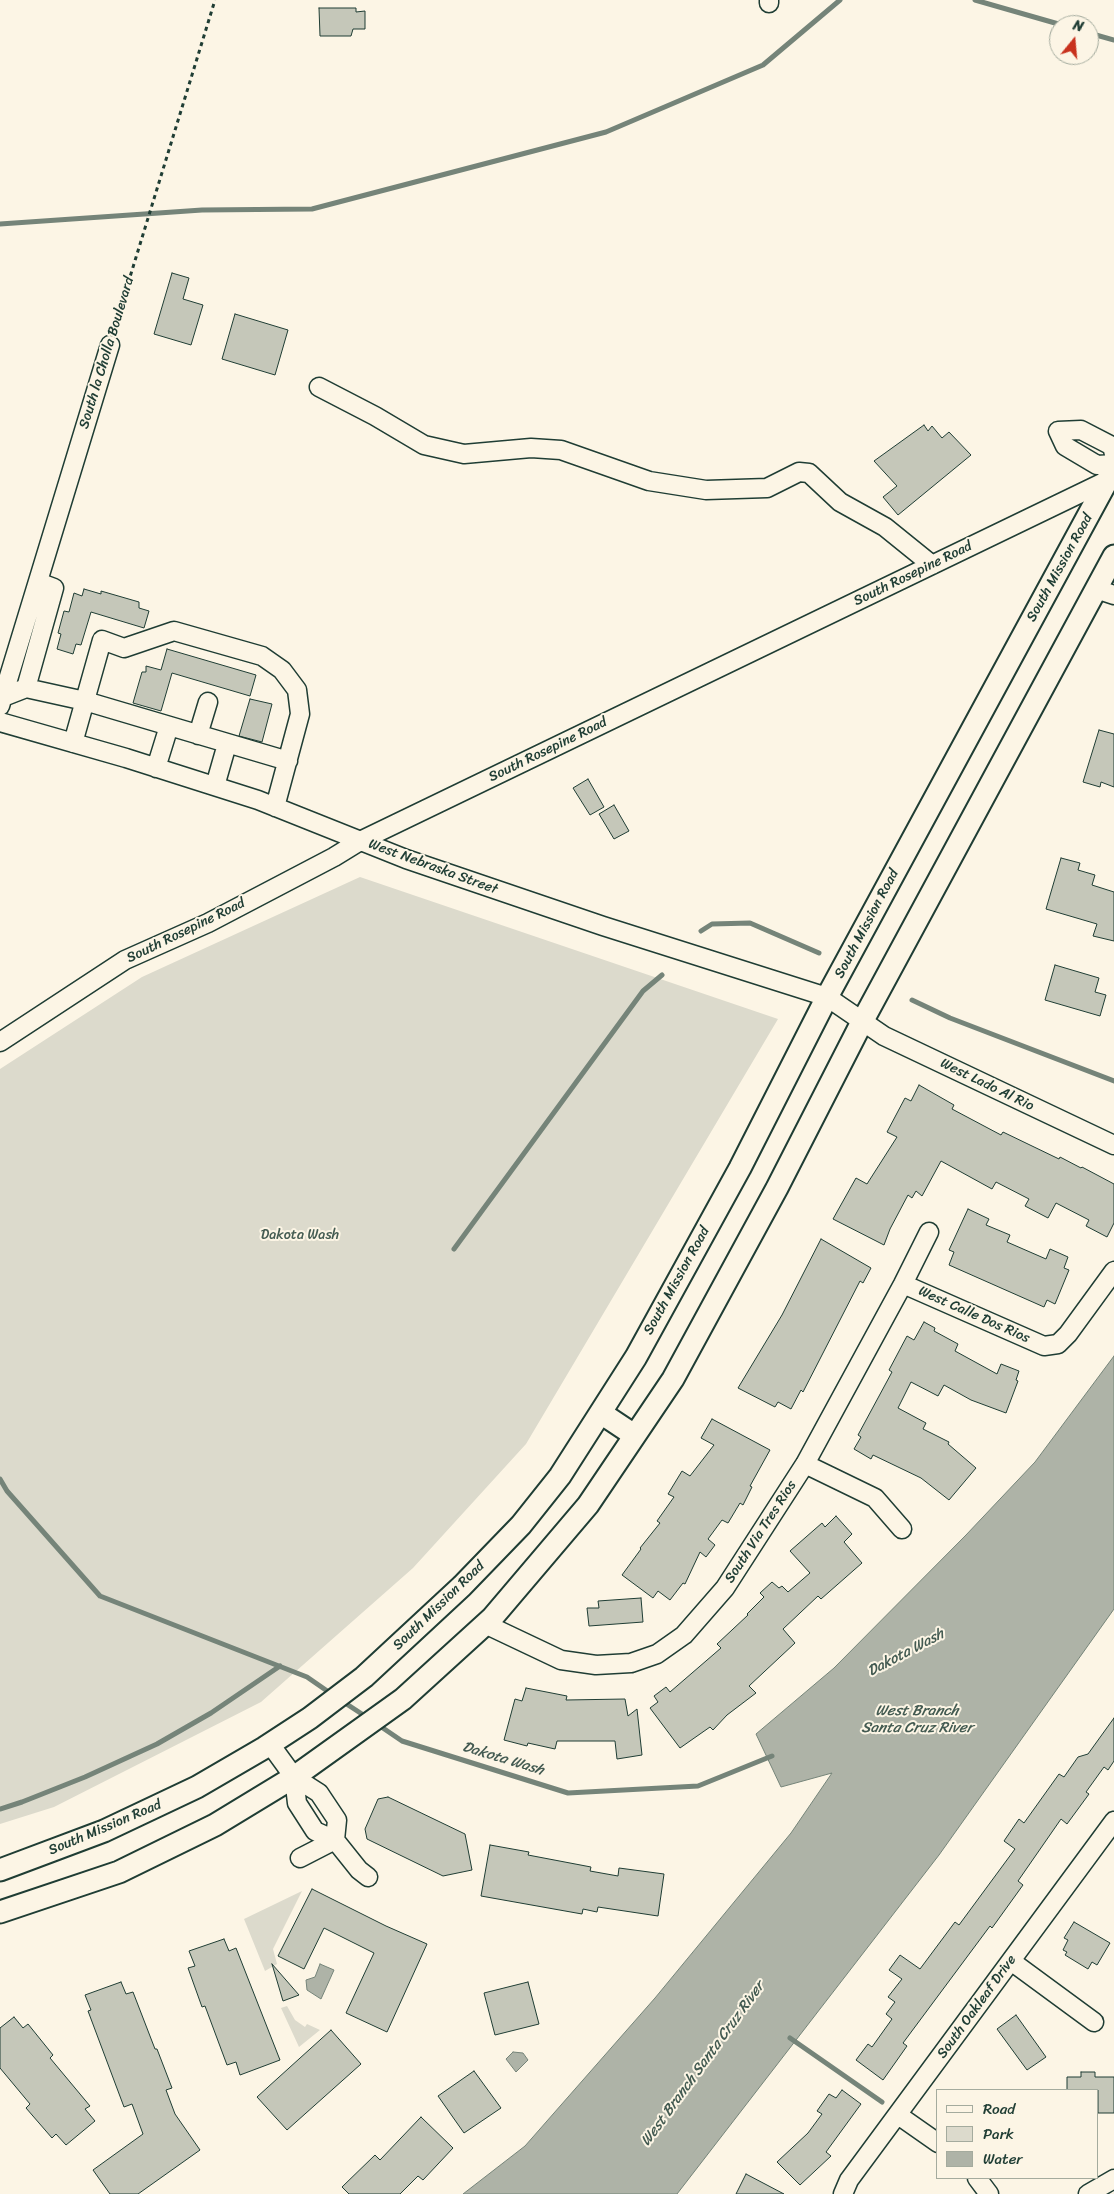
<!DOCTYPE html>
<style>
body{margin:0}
#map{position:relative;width:1114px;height:2194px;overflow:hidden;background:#fcf5e5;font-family:Sriracha,sans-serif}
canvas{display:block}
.legend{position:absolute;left:936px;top:2089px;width:162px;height:90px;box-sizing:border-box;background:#fcf5e5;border:1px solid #a4ab9e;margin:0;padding:6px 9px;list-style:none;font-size:15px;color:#1f3d34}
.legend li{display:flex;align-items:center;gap:10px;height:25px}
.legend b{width:25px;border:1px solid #a4ab9e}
.north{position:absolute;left:1049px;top:15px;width:50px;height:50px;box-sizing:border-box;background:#fcf5e5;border:1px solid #a4ab9e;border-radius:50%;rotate:17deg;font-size:14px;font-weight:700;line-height:20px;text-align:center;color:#1f3d34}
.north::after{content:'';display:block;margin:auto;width:18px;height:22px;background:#c8321e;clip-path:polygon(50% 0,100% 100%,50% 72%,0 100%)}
</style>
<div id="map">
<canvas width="1114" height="2194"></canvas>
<ul class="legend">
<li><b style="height:6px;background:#fcf5e5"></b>Road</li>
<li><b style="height:14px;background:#dcdacc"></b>Park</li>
<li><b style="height:14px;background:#aeb3a7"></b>Water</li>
</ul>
<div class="north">N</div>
</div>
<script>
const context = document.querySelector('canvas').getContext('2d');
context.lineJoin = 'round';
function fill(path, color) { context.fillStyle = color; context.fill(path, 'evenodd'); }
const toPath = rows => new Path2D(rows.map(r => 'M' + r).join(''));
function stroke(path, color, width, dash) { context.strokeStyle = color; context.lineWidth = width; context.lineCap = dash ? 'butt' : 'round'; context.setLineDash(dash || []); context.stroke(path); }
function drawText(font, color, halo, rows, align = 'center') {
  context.font = font + ' Sriracha,sans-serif'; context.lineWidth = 4; context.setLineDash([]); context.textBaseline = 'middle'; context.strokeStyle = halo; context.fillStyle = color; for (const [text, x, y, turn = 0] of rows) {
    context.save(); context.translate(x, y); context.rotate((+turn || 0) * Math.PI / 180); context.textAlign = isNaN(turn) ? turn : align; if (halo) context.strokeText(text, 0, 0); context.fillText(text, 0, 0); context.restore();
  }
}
fill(toPath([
 [360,877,778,1019,526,1444,413,1568,261,1702,54,1807,0,1824,0,1069,142,977],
 [302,1891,273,1949,277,1964,265,1971,244,1919],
 [287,2006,295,2020,305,2027,307,2024,320,2030,299,2047,281,2008]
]), '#dcdacc');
const water = toPath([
 [1114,1356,1114,1609,939,1855,677,2194,463,2194,525,2146,655,1998,791,1833,832,1773,781,1787,756,1734,834,1668,966,1535,1035,1462,1114,1356],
 [320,1964,334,1970,321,1999,307,1990,306,1980,315,1977,320,1964],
 [513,2052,523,2053,528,2060,516,2072,506,2059,513,2052]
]);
fill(water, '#aeb3a7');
stroke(water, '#758479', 1);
stroke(toPath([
 [975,0,1062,25],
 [1089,33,1114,40],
 [0,224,202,210,312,209,606,132,763,65,840,0],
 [701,931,712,924,750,923,819,953],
 [912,1000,950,1018,1114,1081],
 [454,1249,643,991,662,975],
 [0,1479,7,1491,100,1596,307,1677,333,1695],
 [342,1701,368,1718],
 [377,1724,402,1741,568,1793,698,1786,772,1756],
 [0,1809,22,1802,85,1777,157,1744,211,1713,280,1666],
 [790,2038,882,2102]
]), '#758479', 5);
const building = toPath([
 [319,8,356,8,356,12,365,11,365,29,353,29,351,36,320,36,319,8],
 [172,273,189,278,183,299,203,305,191,345,154,334,172,273],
 [235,314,288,330,275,375,222,359,235,314],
 [924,425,928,431,932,426,942,438,949,432,971,455,898,515,883,497,897,486,874,461,924,425],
 [84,589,101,594,101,591,139,602,139,608,149,611,144,628,91,612,81,645,76,644,73,654,57,649,61,634,58,633,64,611,69,612,74,593,82,596,84,589],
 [167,649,256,675,250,696,172,673,161,711,133,703,142,672,146,672,146,666,161,670,167,649],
 [250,699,272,704,262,742,239,736,250,699],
 [1099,730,1114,734,1114,787,1101,782,1100,787,1083,782,1099,730],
 [588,779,604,807,590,815,573,788,588,779],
 [614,805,629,831,614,839,599,814,614,805],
 [1061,858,1080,863,1078,870,1095,875,1092,885,1114,892,1114,941,1093,936,1097,924,1046,909,1061,858],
 [1055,965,1099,978,1095,992,1106,995,1100,1016,1045,1000,1055,965],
 [919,1085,954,1105,952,1109,1001,1135,1003,1132,1059,1159,1060,1157,1081,1168,1082,1167,1114,1184,1114,1223,1107,1237,1086,1226,1089,1220,1056,1203,1048,1218,1025,1206,1029,1199,996,1182,992,1189,941,1161,922,1196,916,1191,912,1198,908,1195,890,1229,884,1245,833,1219,856,1178,867,1184,897,1137,887,1132,905,1098,911,1101,919,1085],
 [968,1209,989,1219,986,1225,1010,1235,1007,1242,1046,1259,1050,1249,1068,1257,1064,1268,1069,1270,1055,1304,1047,1300,1044,1307,949,1265,954,1252,949,1250,968,1209],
 [821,1239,871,1268,863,1283,860,1281,803,1392,801,1390,791,1409,778,1402,775,1407,738,1388,782,1315,821,1239],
 [924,1322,935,1328,934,1331,958,1344,955,1351,997,1374,1001,1364,1019,1371,1016,1380,1018,1381,1006,1413,971,1400,944,1385,938,1396,911,1382,898,1408,926,1423,923,1429,949,1442,948,1444,976,1468,949,1500,921,1478,873,1455,871,1459,854,1449,861,1437,858,1435,892,1372,889,1370,907,1336,914,1340,924,1322],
 [712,1419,770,1450,750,1486,752,1487,743,1505,740,1503,728,1523,722,1520,708,1539,715,1545,706,1557,700,1552,685,1584,683,1583,670,1600,658,1591,653,1598,622,1575,641,1549,640,1548,660,1523,657,1521,674,1497,668,1494,682,1471,690,1476,714,1445,701,1438,712,1419],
 [836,1516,852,1534,844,1542,862,1563,821,1599,818,1596,783,1629,795,1643,749,1686,756,1693,727,1715,713,1730,710,1727,680,1748,650,1708,658,1702,654,1696,666,1687,670,1692,721,1648,717,1644,748,1615,747,1614,764,1597,760,1593,772,1582,779,1588,782,1586,788,1592,810,1573,790,1551,822,1523,825,1527,836,1516],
 [641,1598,643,1622,589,1626,587,1608,599,1608,598,1601,641,1598],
 [526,1688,567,1696,566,1700,625,1699,628,1716,637,1709,642,1755,617,1759,615,1741,557,1741,555,1749,528,1743,527,1746,504,1740,515,1699,522,1701,526,1688],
 [1114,1718,1114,1761,1108,1770,1104,1767,1086,1792,1089,1794,1067,1824,1061,1819,1018,1881,1023,1885,992,1928,990,1926,903,2043,907,2046,883,2080,856,2060,868,2044,872,2047,892,2019,886,2014,895,2002,888,1997,902,1979,889,1970,900,1955,920,1969,955,1922,959,1925,1015,1849,1004,1841,1019,1819,1024,1823,1059,1774,1064,1777,1078,1757,1088,1754,1114,1718],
 [388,1797,465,1834,472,1870,443,1876,367,1839,365,1829,378,1799,388,1797],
 [490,1845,529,1852,528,1855,591,1867,590,1871,618,1876,619,1868,664,1874,658,1916,598,1907,597,1912,583,1909,582,1914,481,1896,490,1845],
 [312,1889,386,1926,427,1944,387,2032,346,2013,374,1953,324,1928,304,1969,278,1956,312,1889],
 [1074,1922,1110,1943,1097,1965,1092,1962,1088,1969,1065,1955,1067,1952,1063,1950,1068,1940,1064,1938,1074,1922],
 [224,1939,229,1951,236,1948,280,2060,240,2075,236,2062,227,2065,205,2006,202,2007,188,1968,195,1966,189,1951,224,1939],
 [272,1964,299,1995,283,2001,272,1964],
 [121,1982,126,1994,133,1992,155,2049,157,2049,172,2088,166,2090,175,2114,200,2150,138,2194,110,2194,93,2170,143,2134,132,2104,124,2107,88,2011,91,2010,85,1995,121,1982],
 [528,1982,539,2024,495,2035,484,1993,528,1982],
 [1016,2015,1046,2057,1027,2070,997,2029,1016,2015],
 [14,2017,23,2028,28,2024,53,2055,50,2058,90,2106,85,2109,95,2121,66,2145,56,2134,52,2138,26,2108,30,2104,0,2068,0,2028,14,2017],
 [331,2030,361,2064,287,2130,257,2097,331,2030],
 [474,2071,501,2108,464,2133,438,2096,474,2071],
 [1081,2072,1095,2072,1095,2077,1114,2077,1114,2113,1098,2113,1098,2090,1067,2090,1067,2077,1081,2077,1081,2072],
 [842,2090,861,2104,826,2152,831,2156,800,2185,777,2162,808,2133,822,2114,817,2111,829,2094,836,2098,842,2090],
 [421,2117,453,2148,423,2180,418,2176,400,2194,349,2194,342,2187,375,2155,380,2160,421,2117],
 [746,2174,784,2194,736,2194,746,2174]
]);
fill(building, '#c5c7b9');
stroke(building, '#1f3d34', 1);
const minor = toPath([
 [769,3,769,0],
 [319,387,375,416,424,445,464,454,531,448,561,450,649,481,706,490,767,488,799,472,809,473,840,502,885,527,932,565],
 [1114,454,1112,446,1081,430,1058,431,1065,446,1097,465,1114,464],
 [1096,589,1114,595],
 [26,688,54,588,38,582],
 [3,697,26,688,85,701,288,761],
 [0,706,110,345],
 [0,722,126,758,258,800,406,859,603,926,827,997,884,1036,1114,1145],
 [198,735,208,702],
 [73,743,102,640,124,648,174,631,262,656,282,670,297,690,300,714,275,807],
 [156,768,169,726],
 [215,786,227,744],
 [0,1042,125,960,208,923,334,857,360,841,1108,480],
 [903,1284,1044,1346,1058,1344,1068,1334,1114,1271],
 [805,1464,875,1498,902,1529],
 [485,1624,561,1660,596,1665,631,1663,657,1654,684,1635,725,1588,805,1464,903,1284,929,1232],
 [270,1744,294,1777,319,1793,337,1820,335,1840,315,1831,297,1803,294,1777],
 [300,1858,335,1840,359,1870,368,1877],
 [1011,1961,1094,2022],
 [898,2115,938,2143],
 [977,2178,989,2194],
 [843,2194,849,2180,1114,1821],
 [1088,2194,1114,2179]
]);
const major = toPath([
 [601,1413,634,1435],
 [0,1870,104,1831,197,1787,264,1748,310,1718,364,1677,462,1586,521,1525,560,1476,636,1357,740,1168,827,997,1114,468],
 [0,1912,119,1872,215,1825,294,1777,403,1699,492,1618,588,1505,673,1379,777,1188,862,1022,1114,556]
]);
stroke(minor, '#1f3d34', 21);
stroke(major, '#1f3d34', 25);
stroke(toPath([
 [114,329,215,0]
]), '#1f3d34', 3, [4, 4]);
stroke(minor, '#fcf5e5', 18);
stroke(major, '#fcf5e5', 21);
drawText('14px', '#1f3d34', '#fcf5e5', [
 ["South la Cholla Boulevard",107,353,-73],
 ["South Mission Road",1060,568,-61],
 ["South Rosepine Road",913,574,-26],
 ["South Rosepine Road",548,750,-26],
 ["West Nebraska Street",433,867,20],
 ["South Mission Road",867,924,-62],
 ["South Rosepine Road",186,931,-26],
 ["West Lado Al Rio",987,1085,26],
 ["South Mission Road",677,1281,-61],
 ["West Calle Dos Rios",974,1315,24],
 ["South Via Tres Rios",761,1532,-57],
 ["South Mission Road",439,1606,-44],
 ["South Mission Road",105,1828,-23],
 ["South Oakleaf Drive",977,2007,-54]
]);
drawText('14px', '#455c52', '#fcf5e5', [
 ["Dakota Wash",300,1235]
]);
drawText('italic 15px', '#435a51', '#fcf5e5', [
 ["Dakota Wash",906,1653,-28],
 ["West Branch",917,1711],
 ["Santa Cruz River",917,1728],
 ["Dakota Wash",503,1759,17],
 ["West Branch Santa Cruz River",703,2064,-54]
]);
</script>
